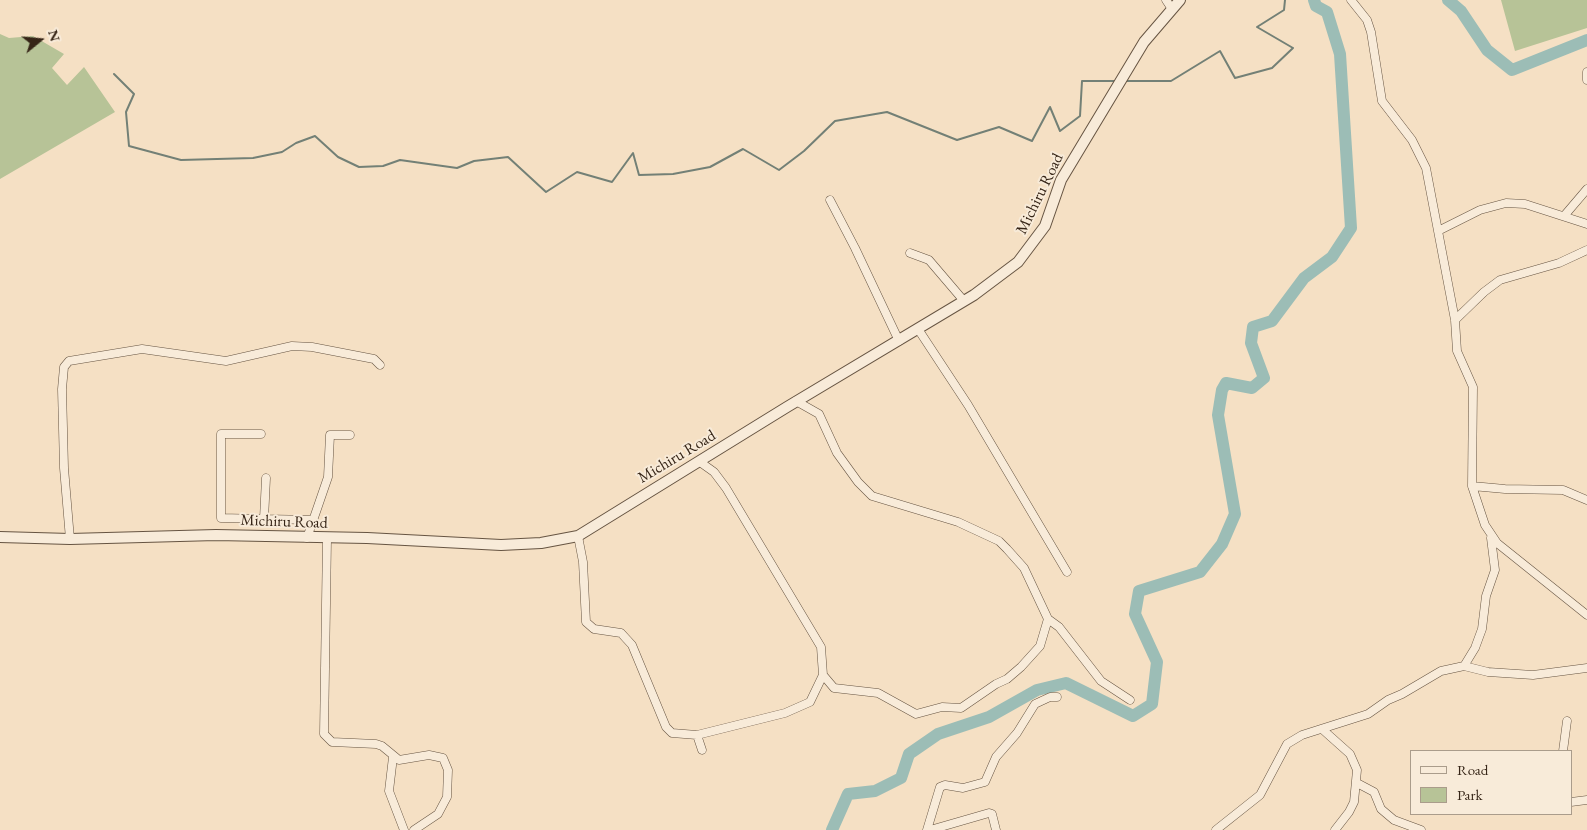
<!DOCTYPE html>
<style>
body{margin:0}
#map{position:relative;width:1587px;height:830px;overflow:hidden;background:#f5e0c4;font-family:"EB Garamond",serif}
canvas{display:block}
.legend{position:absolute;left:1410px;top:750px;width:162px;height:65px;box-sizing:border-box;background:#f8ebd9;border:1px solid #aa9c8b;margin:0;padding:6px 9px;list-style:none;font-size:15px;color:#362517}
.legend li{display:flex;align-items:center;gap:10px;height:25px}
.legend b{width:25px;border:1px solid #aa9c8b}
.north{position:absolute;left:15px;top:15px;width:50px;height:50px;-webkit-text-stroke:4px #f8ebd9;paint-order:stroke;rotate:73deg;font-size:14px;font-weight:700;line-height:20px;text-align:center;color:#362517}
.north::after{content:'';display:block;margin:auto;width:18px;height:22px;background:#362517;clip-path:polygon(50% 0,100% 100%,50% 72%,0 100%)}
</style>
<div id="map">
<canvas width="1587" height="830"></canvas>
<ul class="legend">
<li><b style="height:6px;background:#f8ebd9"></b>Road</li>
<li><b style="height:14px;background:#b7c397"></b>Park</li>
</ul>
<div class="north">N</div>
</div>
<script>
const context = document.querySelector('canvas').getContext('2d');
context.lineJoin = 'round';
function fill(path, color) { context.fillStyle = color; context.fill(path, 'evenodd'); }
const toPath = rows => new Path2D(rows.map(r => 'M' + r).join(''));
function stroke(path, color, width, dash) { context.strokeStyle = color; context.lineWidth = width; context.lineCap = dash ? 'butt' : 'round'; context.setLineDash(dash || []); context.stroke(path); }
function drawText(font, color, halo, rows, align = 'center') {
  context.font = font + ' "EB Garamond",serif'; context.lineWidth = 4; context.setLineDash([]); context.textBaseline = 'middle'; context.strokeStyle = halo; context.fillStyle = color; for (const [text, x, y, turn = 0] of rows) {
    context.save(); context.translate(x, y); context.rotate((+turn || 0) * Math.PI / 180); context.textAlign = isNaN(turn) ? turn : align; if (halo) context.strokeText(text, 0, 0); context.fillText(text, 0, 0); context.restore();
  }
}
fill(toPath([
 [1501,0,1587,0,1587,28,1515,51],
 [0,34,9,38,33,36,64,54,52,68,67,85,84,67,115,112,0,179]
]), '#b7c397');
stroke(toPath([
 [114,74,134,94,126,112,129,146,181,160,253,158,282,152,296,143,315,136,338,157,359,167,383,166,400,160,457,168,474,161,508,157,546,192,577,172,612,182,633,153,639,175,673,174,710,167,743,149,779,170,804,151,835,121,887,112,957,140,999,127,1032,141,1050,107,1060,131,1080,116,1082,81,1115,81],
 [1125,81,1171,81,1220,51,1235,78,1272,68,1293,48,1257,27,1284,10,1285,0]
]), '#738076', 2);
stroke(toPath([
 [1448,0,1461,11,1487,50,1512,70,1587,40],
 [832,830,848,794,875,791,901,778,909,754,938,734,989,717,1037,690,1066,683,1133,716,1152,704,1157,662,1135,614,1139,591,1200,572,1222,544,1235,514,1218,415,1222,390,1226,383,1252,388,1264,378,1251,343,1253,327,1272,321,1304,278,1332,257,1351,228,1340,54,1327,12,1316,6,1314,0]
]), '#9cbdb6', 12);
const minor = toPath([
 [1166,0,1172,9],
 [1351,0,1367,20,1371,32,1382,101,1412,140,1426,168,1455,320,1457,351,1473,387,1472,486,1485,525,1497,543,1587,615],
 [1587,72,1587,80],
 [830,200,855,248,899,341],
 [1564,216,1587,189],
 [1440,230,1480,210,1506,203,1525,204,1587,224],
 [910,253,929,260,964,301],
 [1455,320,1484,292,1500,280,1559,263,1587,250],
 [918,329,968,405,1067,572],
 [796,401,819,414,837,453,858,482,872,496,958,522,999,541,1007,549,1024,568,1048,619,1059,627,1101,681,1130,700],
 [261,434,221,434,221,518,264,519,266,478],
 [700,462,714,472,726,488,821,647,823,675,834,688,878,693,916,714,942,707,961,708,996,684,1007,679,1021,667,1040,646,1048,619],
 [1472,486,1505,489,1563,490,1587,500],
 [264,519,314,520],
 [578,536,583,562,586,622,594,629,621,633,632,645,666,727,672,733,697,735,785,713,810,702,823,675],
 [307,538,328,477,330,435,350,435],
 [70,539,64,468,62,389,64,367,69,361,142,349,226,361,292,346,312,347,374,359,380,365],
 [327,539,324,734,332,742,376,744,382,746,399,760,429,755,443,758,448,770,447,797,438,814,414,830],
 [1464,666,1475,648,1482,629,1486,596,1495,570,1491,538],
 [1322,729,1350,754,1357,770,1354,802,1349,812,1335,830],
 [697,735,702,750],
 [1563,751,1567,721],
 [393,757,389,791,404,830],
 [1357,783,1374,792,1381,809,1394,820,1421,830],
 [1571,802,1587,800],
 [927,830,940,787,945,785,963,788,985,782,996,757,1017,733,1035,704,1050,697,1057,697],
 [930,830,989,813,992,814,996,830],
 [1216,830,1260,795,1287,744,1302,735,1368,714,1388,700,1402,694,1441,671,1464,666,1488,672,1533,675,1587,668]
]);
const tertiary = toPath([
 [0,537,70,539,216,535,367,538,501,545,541,543,578,536,787,407,974,295,1018,262,1045,226,1061,180,1144,42,1180,0]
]);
stroke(minor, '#665442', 9);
stroke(tertiary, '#665442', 12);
stroke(minor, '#f8ebd9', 8);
stroke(tertiary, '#f8ebd9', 10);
drawText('16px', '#362517', '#f8ebd9', [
 ["Michiru Road",1040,194,-64],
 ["Michiru Road",677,457,-31],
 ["Michiru Road",284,522,2]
]);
</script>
